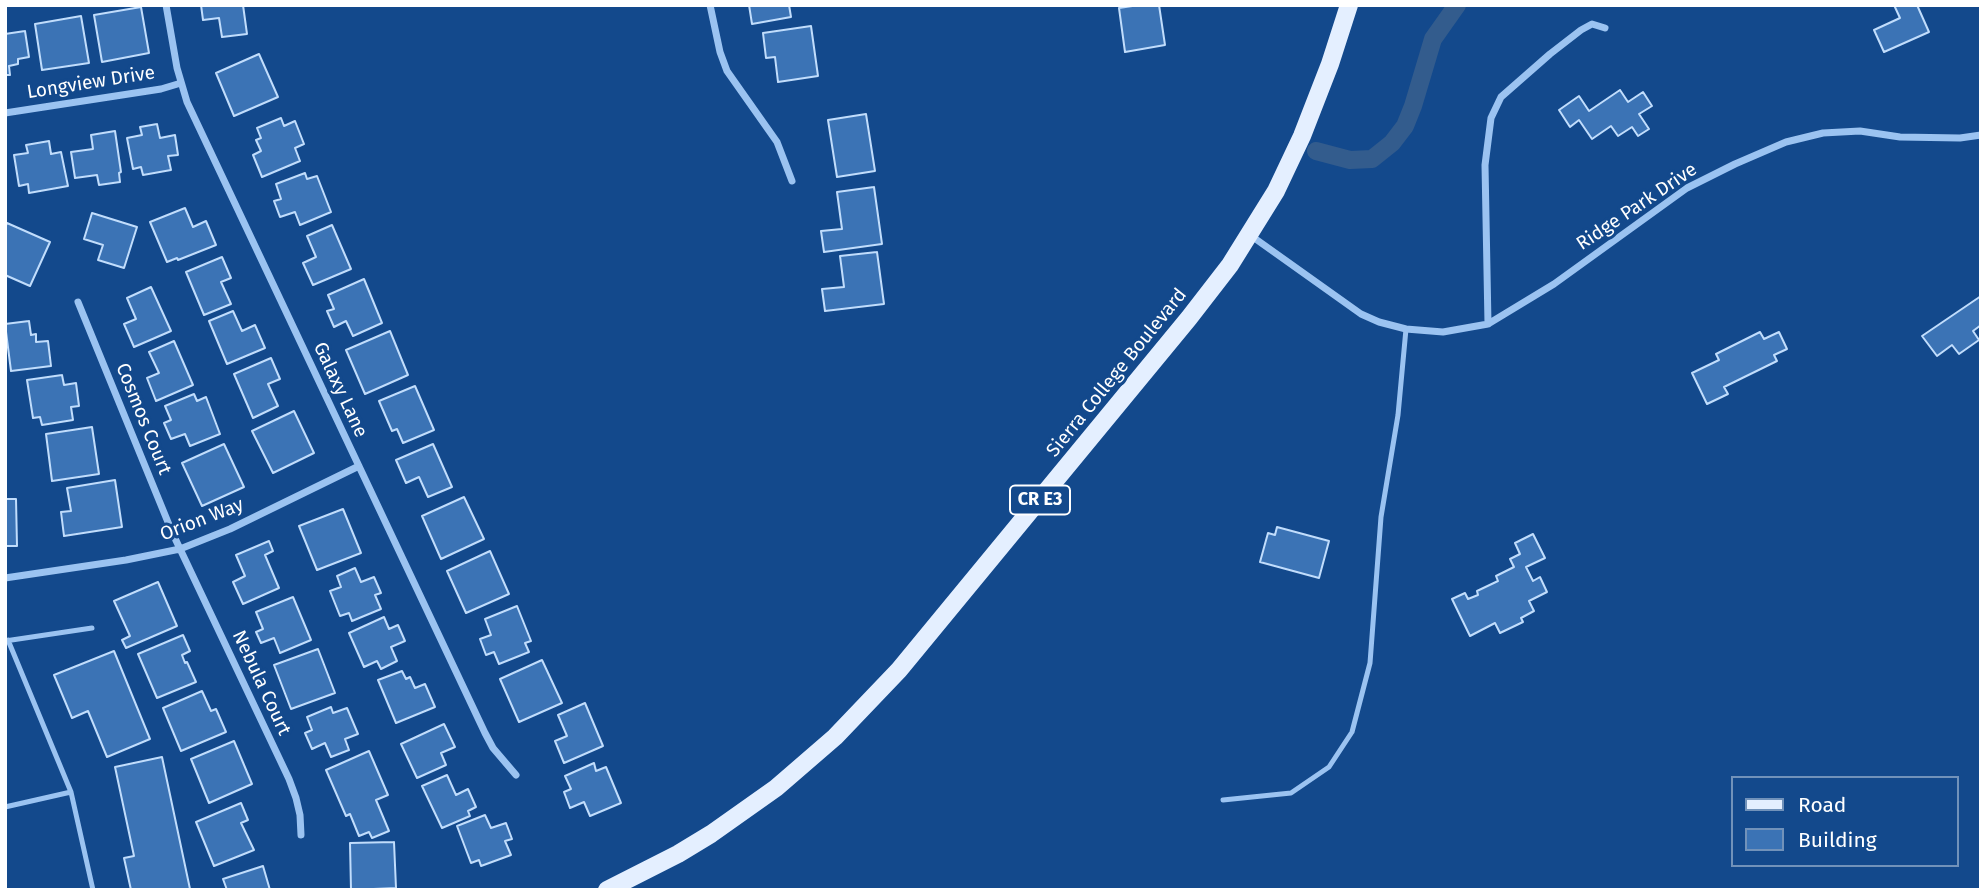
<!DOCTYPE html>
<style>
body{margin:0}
#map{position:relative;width:1986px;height:895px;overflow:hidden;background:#13498c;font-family:"Fira Sans",sans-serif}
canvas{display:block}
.frame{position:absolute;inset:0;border:7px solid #fff;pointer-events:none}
.legend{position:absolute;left:1731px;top:776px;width:228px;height:91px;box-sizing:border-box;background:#13498c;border:2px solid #7192ba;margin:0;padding:9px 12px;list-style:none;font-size:21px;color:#fff}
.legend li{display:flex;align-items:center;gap:14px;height:35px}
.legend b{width:35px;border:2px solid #7192ba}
</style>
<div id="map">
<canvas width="1986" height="895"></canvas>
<div class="frame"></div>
<ul class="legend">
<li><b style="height:9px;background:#e4efff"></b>Road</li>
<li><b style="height:19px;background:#3b73b5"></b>Building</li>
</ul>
</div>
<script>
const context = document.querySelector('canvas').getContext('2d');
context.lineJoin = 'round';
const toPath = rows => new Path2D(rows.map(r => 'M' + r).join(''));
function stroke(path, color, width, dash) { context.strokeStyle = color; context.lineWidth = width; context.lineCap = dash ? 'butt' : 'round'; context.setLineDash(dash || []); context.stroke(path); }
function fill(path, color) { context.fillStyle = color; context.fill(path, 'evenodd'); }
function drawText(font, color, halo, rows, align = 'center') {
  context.font = font + ' "Fira Sans",sans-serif'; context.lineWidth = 6; context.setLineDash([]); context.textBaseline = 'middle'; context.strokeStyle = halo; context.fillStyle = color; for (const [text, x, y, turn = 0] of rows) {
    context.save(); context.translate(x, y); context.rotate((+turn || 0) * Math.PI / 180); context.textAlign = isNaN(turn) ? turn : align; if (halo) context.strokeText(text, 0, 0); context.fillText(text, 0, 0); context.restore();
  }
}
stroke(toPath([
 [1316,151,1350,160,1372,159,1392,143,1405,126,1413,106,1433,39,1457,5]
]), '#335c8d', 18);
const building = toPath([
 [201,5,243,5,247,34,222,37,219,18,203,20,201,5],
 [749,5,789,5,791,17,752,24,749,5],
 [1139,5,1159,5,1165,45,1125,52,1119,8,1139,5],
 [1894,5,1917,5,1929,32,1884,52,1874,30,1900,18,1894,5],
 [141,7,149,53,102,62,94,15,141,7],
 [81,16,89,63,42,70,35,24,81,16],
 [811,26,818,76,778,82,775,57,766,58,763,33,811,26],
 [25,31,29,57,18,59,18,64,9,66,10,75,5,75,5,34,25,31],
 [259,54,278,97,234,116,216,73,259,54],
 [1620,90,1628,102,1643,92,1652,106,1639,114,1649,129,1638,136,1632,127,1618,136,1611,126,1592,139,1579,120,1570,127,1559,110,1579,96,1589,111,1620,90],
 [866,114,875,171,837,177,828,120,866,114],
 [281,118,284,126,295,121,304,144,295,148,300,161,262,177,253,155,261,151,256,140,261,138,257,128,281,118],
 [157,124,160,138,175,135,178,155,168,156,171,170,143,175,141,167,133,169,127,138,142,135,140,127,157,124],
 [115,131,121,172,119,173,120,182,99,185,97,175,75,178,71,152,93,149,91,135,115,131],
 [49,141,51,154,61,152,68,186,29,193,28,184,19,186,14,155,28,153,26,145,49,141],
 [305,173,307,179,317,176,331,212,300,225,295,212,280,217,274,201,281,199,276,184,305,173],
 [874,187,882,244,824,252,821,231,842,229,837,192,874,187],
 [185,208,193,227,206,221,216,245,178,260,177,258,167,262,150,222,185,208],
 [92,213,137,227,124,268,98,260,103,245,84,239,92,213],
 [7,223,50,242,30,286,5,275,5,228,7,223],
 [332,225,351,269,313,285,303,263,316,257,307,236,332,225],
 [877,252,884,304,825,311,822,289,844,287,840,256,877,252],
 [222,257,231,278,221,282,231,304,204,315,186,272,222,257],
 [364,279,382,323,353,336,346,321,334,327,327,311,334,309,328,295,364,279],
 [151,287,171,331,134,347,124,324,136,319,127,298,151,287],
 [1981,296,1981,325,1973,331,1979,340,1959,354,1952,345,1937,356,1922,336,1981,296],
 [233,311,242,331,255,325,265,348,227,364,209,321,233,311],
 [29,321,31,335,36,334,36,342,48,341,51,366,11,371,5,324,29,321],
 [390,331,408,375,365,394,346,350,390,331],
 [1760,332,1764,339,1779,332,1787,349,1774,355,1777,361,1724,387,1728,394,1707,404,1692,373,1719,360,1716,354,1760,332],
 [174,341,193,385,156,401,147,378,159,373,149,352,174,341],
 [271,358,280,379,268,384,278,406,253,418,234,374,271,358],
 [62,375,64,385,76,383,79,406,71,407,73,420,42,425,40,417,33,418,27,380,62,375],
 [415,386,434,430,403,443,397,429,392,431,379,401,415,386],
 [194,394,197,401,206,397,220,434,190,446,185,434,171,439,164,423,171,420,165,406,194,394],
 [294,411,314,453,273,473,252,431,294,411],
 [92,427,99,474,52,481,46,434,92,427],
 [224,444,244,487,202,506,182,463,224,444],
 [433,444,452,487,428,497,419,477,406,483,396,460,433,444],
 [115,480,122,527,64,536,61,512,71,511,67,488,115,480],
 [464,497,484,539,441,559,422,516,464,497],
 [5,499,16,499,17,546,5,546,5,499],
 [343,509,361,553,317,570,299,526,343,509],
 [1277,527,1329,541,1319,578,1260,562,1268,533,1275,535,1277,527],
 [1533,534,1545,558,1526,567,1533,581,1540,577,1547,592,1529,601,1534,611,1521,618,1523,622,1500,633,1495,623,1470,636,1452,599,1465,593,1468,599,1478,595,1477,591,1498,581,1496,576,1514,567,1510,559,1520,554,1515,543,1533,534],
 [269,541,273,551,265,555,279,588,243,604,233,582,245,576,236,555,269,541],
 [490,551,509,594,466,613,447,571,490,551],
 [355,568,361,582,374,577,381,593,375,595,381,609,352,621,349,613,340,616,330,591,341,587,337,576,355,568],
 [158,582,177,626,126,648,122,640,130,636,114,601,158,582],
 [293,597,311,640,280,653,274,638,261,643,256,632,263,629,256,612,293,597],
 [517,606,531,641,525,643,529,652,499,664,494,652,486,655,480,639,491,635,485,619,517,606],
 [384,617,389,629,398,625,405,641,391,647,397,661,381,669,377,661,364,667,349,633,384,617],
 [183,635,190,651,182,655,185,663,187,662,196,682,157,698,138,654,183,635],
 [318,649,335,693,291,709,274,665,318,649],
 [114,651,150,739,107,757,88,711,72,718,54,675,114,651],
 [542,660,562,703,519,722,500,679,542,660],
 [402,671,406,679,410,677,415,688,425,684,435,707,396,723,378,680,402,671],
 [202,691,211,711,216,709,226,732,181,751,163,708,202,691],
 [585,703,603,746,564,763,555,741,567,736,558,715,585,703],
 [331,707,333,713,347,708,358,734,345,739,349,750,331,757,325,743,312,749,305,733,312,730,307,717,331,707],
 [444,724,455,747,441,753,446,765,417,778,401,744,444,724],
 [234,741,252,784,209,803,191,759,234,741],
 [369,751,388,795,376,800,389,831,372,838,369,832,359,836,350,814,346,816,326,770,369,751],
 [162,757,190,889,131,890,124,858,134,856,115,767,162,757],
 [594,763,596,771,606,767,621,803,590,816,584,802,570,808,564,792,571,789,565,776,594,763],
 [447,775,456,795,468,789,476,807,468,811,470,816,442,828,422,786,447,775],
 [241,803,248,820,241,823,254,850,214,866,196,822,241,803],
 [485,815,491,828,506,823,512,839,505,841,511,855,481,866,479,860,471,863,457,826,485,815],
 [394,842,396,888,351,890,350,843,394,842],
 [263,866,270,890,227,890,223,879,263,866]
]);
fill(building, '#3b73b5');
stroke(building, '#c1ddfc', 2);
stroke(toPath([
 [8,640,71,792],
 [5,641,92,628],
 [1223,800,1291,793,1329,767,1352,732,1370,663,1381,517,1398,415,1406,329],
 [5,807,71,792,93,890]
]), '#9bc3f1', 5);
stroke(toPath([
 [166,5,177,68,187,102,485,733,493,748,516,775],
 [710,5,720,52,727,71,777,142,792,181],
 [5,113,161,89,181,83],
 [1250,235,1361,314,1379,322,1406,329,1443,332,1488,324,1554,284,1687,188,1735,164,1786,142,1823,133,1860,131,1900,137,1960,138,1981,135],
 [78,302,172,532,289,779,296,798,300,815,301,835],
 [1488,324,1485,165,1491,118,1501,97,1550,54,1581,30,1592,24,1605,28],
 [5,578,126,560,180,549,230,529,359,466]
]), '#9bc3f1', 7);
stroke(toPath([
 [607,890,678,854,711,834,776,788,835,737,899,670,1189,318,1230,265,1276,191,1302,136,1330,64,1349,5]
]), '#e4efff', 18);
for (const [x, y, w] of [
 [1040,500,60]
]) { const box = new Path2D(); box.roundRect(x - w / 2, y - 14.5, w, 29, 5); context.fillStyle = '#13498c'; context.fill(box); stroke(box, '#fff', 2); }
drawText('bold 18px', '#fff', null, [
 ["CR E3",1040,500]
]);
drawText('19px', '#fff', '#13498c', [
 ["Longview Drive",91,83,-9],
 ["Ridge Park Drive",1637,207,-34],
 ["Sierra College Boulevard",1117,373,-51],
 ["Galaxy Lane",340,390,65],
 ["Cosmos Court",143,419,68],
 ["Orion Way",202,520,-21],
 ["Nebula Court",261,683,65]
]);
</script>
